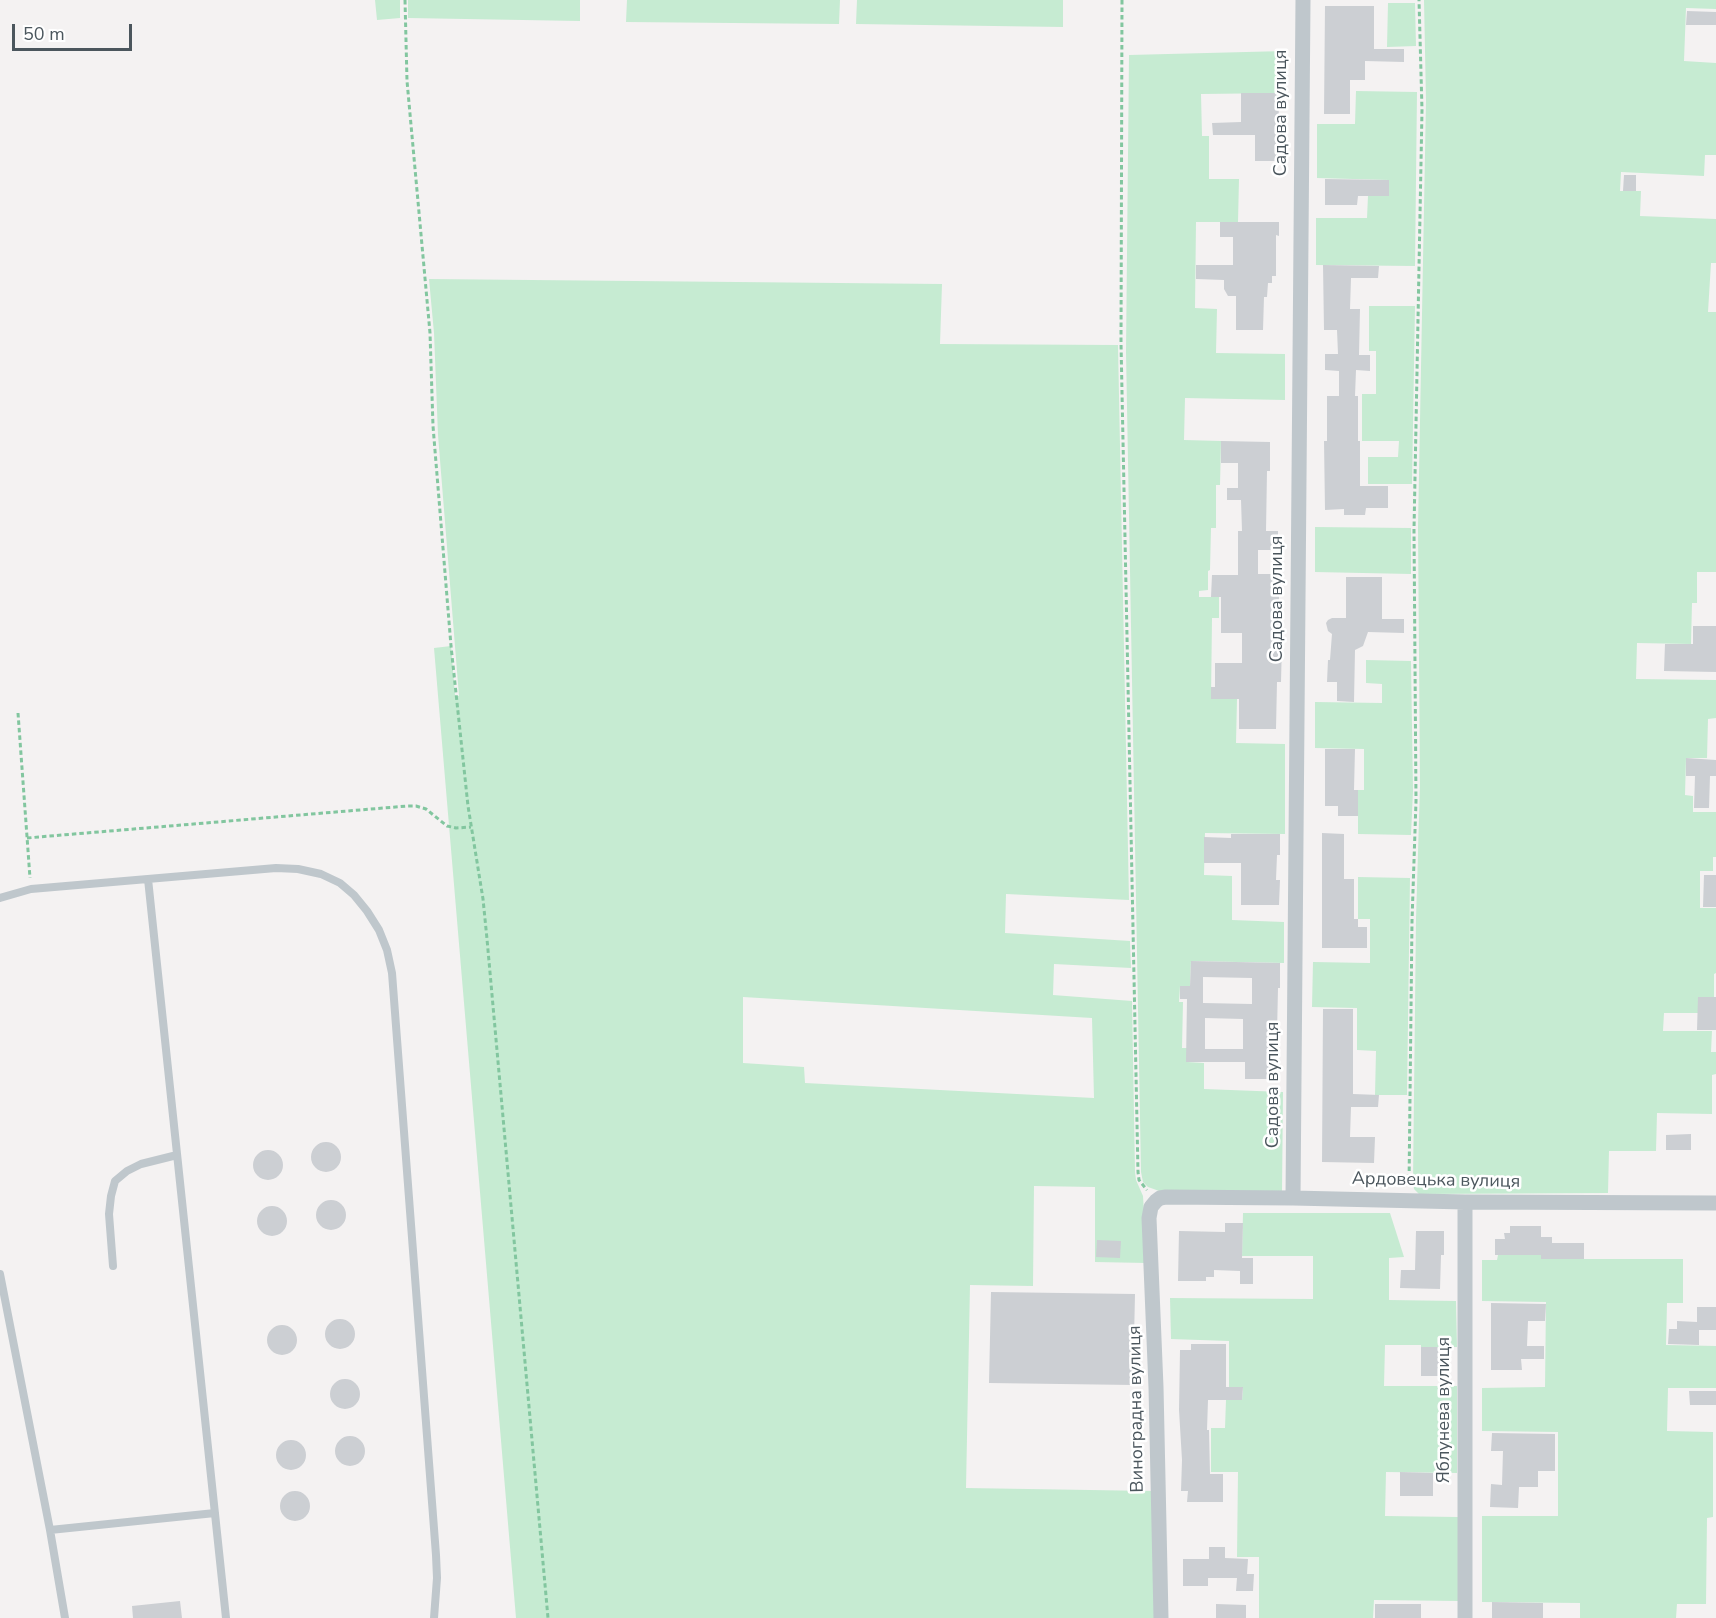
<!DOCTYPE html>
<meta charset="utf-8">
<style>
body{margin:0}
#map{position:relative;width:1716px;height:1618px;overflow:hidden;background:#f4f2f2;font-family:"Nunito Sans",sans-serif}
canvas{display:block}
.scale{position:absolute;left:12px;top:24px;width:120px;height:27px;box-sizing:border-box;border:3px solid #4b565d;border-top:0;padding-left:8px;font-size:18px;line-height:21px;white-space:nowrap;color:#4b565d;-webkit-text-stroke:4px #fff;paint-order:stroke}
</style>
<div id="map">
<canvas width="1716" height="1618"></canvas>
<div class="scale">50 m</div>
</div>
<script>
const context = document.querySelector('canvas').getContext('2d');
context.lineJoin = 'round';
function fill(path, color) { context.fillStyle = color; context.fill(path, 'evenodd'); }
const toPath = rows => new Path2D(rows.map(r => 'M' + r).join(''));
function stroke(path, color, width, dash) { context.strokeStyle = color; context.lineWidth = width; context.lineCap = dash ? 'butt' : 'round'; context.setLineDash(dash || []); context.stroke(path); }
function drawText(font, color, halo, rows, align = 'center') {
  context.font = font + ' "Nunito Sans",sans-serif'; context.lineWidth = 5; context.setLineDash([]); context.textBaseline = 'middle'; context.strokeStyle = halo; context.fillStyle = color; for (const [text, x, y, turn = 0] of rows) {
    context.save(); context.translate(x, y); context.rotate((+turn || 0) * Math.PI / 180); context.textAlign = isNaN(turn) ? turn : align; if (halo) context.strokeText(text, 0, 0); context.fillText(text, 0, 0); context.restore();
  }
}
fill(toPath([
 [375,0,400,0,400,18,377,20],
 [408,0,580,0,580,21,408,18],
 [627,0,840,0,839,24,626,22],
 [857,0,1063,0,1063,27,856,24],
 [1424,0,1716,0,1716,9,1686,8,1684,61,1716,63,1716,155,1705,155,1704,176,1621,172,1620,191,1641,191,1640,216,1716,219,1716,263,1711,263,1708,312,1716,312,1716,572,1697,572,1697,603,1692,603,1691,644,1637,643,1636,679,1716,680,1716,718,1708,719,1707,758,1686,758,1685,795,1693,796,1693,812,1716,812,1716,857,1713,857,1713,871,1700,871,1700,908,1716,908,1716,973,1714,974,1714,997,1698,997,1698,1013,1664,1013,1663,1031,1712,1031,1711,1052,1716,1052,1716,1074,1712,1075,1712,1114,1657,1113,1656,1151,1609,1151,1608,1193,1419,1194,1414,1189,1413,1182,1416,919,1420,786,1418,527,1426,101],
 [1388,3,1415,3,1416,46,1387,47],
 [1285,51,1285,93,1201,94,1202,136,1209,136,1209,179,1239,179,1238,222,1196,222,1195,308,1217,309,1216,353,1285,354,1285,400,1185,398,1184,440,1221,441,1220,485,1216,485,1216,528,1211,528,1210,570,1208,571,1208,590,1199,591,1199,597,1219,597,1219,618,1212,618,1211,699,1237,699,1236,743,1285,744,1285,834,1205,833,1204,875,1232,876,1232,920,1284,922,1284,963,1191,961,1190,986,1180,986,1179,1002,1183,1002,1182,1048,1187,1048,1187,1062,1204,1063,1204,1089,1283,1092,1282,1192,1162,1192,1148,1187,1143,1182,1141,1172,1126,352,1129,55],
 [1356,91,1417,92,1415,266,1316,265,1316,218,1367,218,1368,196,1389,180,1317,178,1317,124,1355,124],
 [429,279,942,284,940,344,1118,345,1129,900,1006,894,1005,933,1130,941,1131,968,1054,964,1053,995,1132,1001,1135,1172,1136,1180,1143,1196,1147,1263,1095,1262,1095,1187,1034,1186,1033,1286,970,1285,966,1488,1152,1491,1155,1618,516,1618,434,648,451,646,455,695,459,696,438,435,434,333],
 [743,997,1092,1018,1094,1098,805,1083,804,1067,743,1063],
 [1369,306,1415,306,1412,484,1368,484,1368,457,1398,457,1399,441,1362,441,1362,394,1376,394,1376,351,1369,351],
 [1315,527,1411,528,1411,574,1315,572],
 [1366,660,1411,661,1413,791,1411,835,1358,834,1358,790,1364,790,1364,749,1315,748,1315,702,1382,703,1382,684,1366,683],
 [1358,877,1410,878,1407,1095,1375,1095,1376,1051,1357,1050,1357,1008,1312,1007,1313,962,1370,963,1370,919,1358,919],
 [1243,1213,1390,1213,1404,1257,1389,1258,1389,1300,1456,1301,1457,1347,1421,1347,1421,1345,1385,1345,1384,1386,1457,1386,1457,1473,1386,1472,1385,1516,1458,1517,1458,1601,1374,1600,1373,1618,1259,1618,1259,1557,1237,1557,1238,1472,1211,1472,1211,1428,1225,1428,1226,1400,1242,1400,1243,1388,1229,1387,1229,1341,1171,1339,1170,1298,1313,1299,1313,1256,1242,1256],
 [1498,1255,1541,1255,1542,1259,1683,1259,1683,1303,1667,1303,1666,1345,1716,1346,1716,1388,1668,1388,1667,1431,1713,1432,1713,1517,1707,1518,1706,1604,1677,1604,1676,1618,1580,1618,1580,1603,1482,1602,1482,1516,1558,1516,1558,1432,1482,1431,1482,1388,1545,1387,1546,1302,1482,1301,1482,1260,1497,1260]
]), '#c6ebd2');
fill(toPath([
 [1325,6,1374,6,1374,49,1404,49,1404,62,1365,61,1365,80,1350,80,1350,114,1324,114],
 [1687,11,1716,12,1716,25,1686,25],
 [1241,93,1279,93,1278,161,1255,161,1255,135,1213,135,1212,123,1241,122],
 [1624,175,1636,175,1636,191,1623,191],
 [1325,179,1389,180,1389,196,1358,196,1357,205,1325,205],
 [1220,222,1279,222,1279,236,1276,235,1276,276,1272,276,1272,283,1268,283,1267,297,1264,297,1263,330,1236,330,1236,296,1228,296,1224,289,1224,280,1196,279,1196,265,1233,265,1233,237,1220,237],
 [1323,265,1379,266,1378,278,1351,278,1350,309,1360,309,1359,355,1370,355,1370,371,1356,370,1355,396,1358,396,1358,441,1360,441,1360,486,1388,486,1388,508,1366,508,1365,515,1344,515,1344,509,1325,510,1324,441,1327,441,1327,396,1339,396,1339,371,1325,370,1325,354,1338,354,1337,330,1324,330],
 [1221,441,1270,442,1270,471,1267,471,1266,531,1278,531,1278,550,1258,550,1258,574,1279,574,1279,618,1281,618,1282,642,1281,682,1277,682,1276,729,1239,729,1239,699,1211,699,1211,687,1215,687,1215,663,1242,663,1242,633,1221,633,1221,597,1211,597,1212,575,1238,575,1238,531,1242,531,1241,500,1227,500,1227,488,1238,488,1238,463,1221,463],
 [1346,577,1382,577,1382,619,1404,619,1404,633,1368,632,1363,646,1355,650,1354,702,1337,701,1337,682,1327,682,1328,660,1330,660,1332,634,1328,631,1326,623,1328,620,1332,618,1346,618],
 [1693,626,1716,626,1716,672,1664,671,1665,644,1693,644],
 [1325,749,1355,749,1354,790,1358,790,1358,816,1338,816,1338,806,1325,806],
 [1686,758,1716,760,1716,776,1710,776,1709,808,1694,808,1695,776,1686,776],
 [1322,833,1344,834,1344,879,1354,879,1354,919,1358,919,1358,927,1367,927,1367,948,1322,948],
 [1231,834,1280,834,1280,855,1277,855,1276,880,1280,880,1279,905,1241,905,1241,863,1204,863,1204,837,1231,838],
 [1704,875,1716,875,1716,907,1703,907],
 [1191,961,1280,963,1280,988,1278,988,1276,1079,1245,1079,1245,1062,1186,1062,1187,999,1180,999,1180,986,1190,986],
 [1203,977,1252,978,1252,1004,1203,1003],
 [1205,1018,1243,1019,1243,1049,1205,1049],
 [1698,997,1716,997,1716,1030,1697,1030],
 [1323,1009,1353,1009,1353,1094,1379,1095,1378,1107,1351,1107,1350,1137,1375,1137,1374,1163,1322,1162],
 [1691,1134,1691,1150,1666,1150,1666,1135],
 '311 1157a15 15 0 1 1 30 0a15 15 0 1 1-30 0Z',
 '253 1165a15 15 0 1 1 30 0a15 15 0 1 1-30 0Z',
 '316 1215a15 15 0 1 1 30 0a15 15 0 1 1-30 0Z',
 '257 1221a15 15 0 1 1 30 0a15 15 0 1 1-30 0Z',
 [1225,1223,1243,1223,1242,1258,1253,1258,1253,1284,1240,1284,1240,1271,1214,1270,1214,1277,1206,1277,1206,1281,1178,1281,1179,1231,1225,1232],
 [1510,1226,1541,1226,1541,1237,1552,1237,1552,1243,1584,1243,1584,1259,1541,1259,1541,1255,1495,1255,1495,1239,1505,1239,1504,1233,1510,1233],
 [1416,1231,1444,1231,1444,1255,1441,1255,1440,1289,1400,1288,1401,1270,1415,1270],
 [1097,1240,1121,1241,1120,1258,1096,1257],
 [991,1292,1135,1294,1133,1385,989,1383],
 [1491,1303,1546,1304,1545,1321,1528,1321,1527,1346,1544,1346,1544,1359,1521,1359,1522,1370,1491,1370],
 [1697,1307,1716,1307,1716,1330,1699,1330,1699,1345,1668,1344,1669,1329,1677,1329,1677,1321,1697,1322],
 '325 1334a15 15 0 1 1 30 0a15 15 0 1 1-30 0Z',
 '267 1340a15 15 0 1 1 30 0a15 15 0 1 1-30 0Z',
 [1191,1344,1226,1344,1226,1387,1243,1387,1242,1400,1208,1400,1207,1430,1209,1430,1210,1474,1223,1474,1223,1502,1187,1502,1188,1491,1181,1491,1182,1460,1179,1410,1180,1350,1191,1350],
 [1421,1347,1449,1347,1449,1376,1421,1376],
 '330 1394a15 15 0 1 1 30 0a15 15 0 1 1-30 0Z',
 [1689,1391,1716,1391,1716,1405,1690,1405],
 [1492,1433,1555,1434,1555,1471,1538,1471,1538,1487,1519,1487,1518,1508,1490,1507,1491,1484,1502,1485,1503,1451,1491,1451],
 '335 1451a15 15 0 1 1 30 0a15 15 0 1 1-30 0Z',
 '276 1455a15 15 0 1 1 30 0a15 15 0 1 1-30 0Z',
 [1400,1472,1433,1473,1433,1496,1400,1496],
 '280 1506a15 15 0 1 1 30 0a15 15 0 1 1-30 0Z',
 [1209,1547,1225,1547,1225,1558,1248,1559,1247,1574,1254,1574,1253,1591,1236,1591,1237,1578,1208,1578,1208,1586,1183,1586,1183,1559,1209,1559],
 [180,1601,182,1618,133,1618,132,1606],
 [1492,1602,1543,1603,1543,1618,1492,1618],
 [1216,1604,1246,1605,1246,1618,1216,1618],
 [1375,1604,1421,1604,1421,1618,1375,1618]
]), '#cccfd3');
stroke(toPath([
 [405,0,407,81,430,333,433,426,451,646,468,806,483,899,487,939,548,1618],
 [1122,0,1121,343,1138,1172,1139,1180,1147,1190],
 [18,713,30,878],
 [27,838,407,806,416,806,426,809,447,826,456,828,471,827],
 [1409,1186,1412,921,1416,801,1414,530,1422,110,1419,0]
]), '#82c69f', 3, [4.5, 3]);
stroke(toPath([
 [148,879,226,1618],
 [0,898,31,889,276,868,298,869,321,874,340,883,354,895,367,911,379,930,387,950,392,973,436,1555,437,1578,434,1618],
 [113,1266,109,1214,111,1196,115,1181,127,1171,141,1164,177,1155],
 [0,1274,50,1530,65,1618],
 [50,1530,215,1513]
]), '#bfc7cc', 8);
stroke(toPath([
 [1293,1198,1303,0],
 [1465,1202,1465,1618],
 [1161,1618,1156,1387,1149,1218,1151,1207,1156,1201,1160,1198,1166,1197,1293,1198,1465,1202,1716,1203]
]), '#bfc7cc', 15);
drawText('18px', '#4b565d', '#fff', [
 ["Садова вулиця",1282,113,-90],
 ["Садова вулиця",1278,599,-90],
 ["Садова вулиця",1274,1085,-90],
 ["Ардовецька вулиця",1436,1181,1],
 ["Виноградна вулиця",1137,1409,-91],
 ["Яблунева вулиця",1445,1410,-90]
]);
</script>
